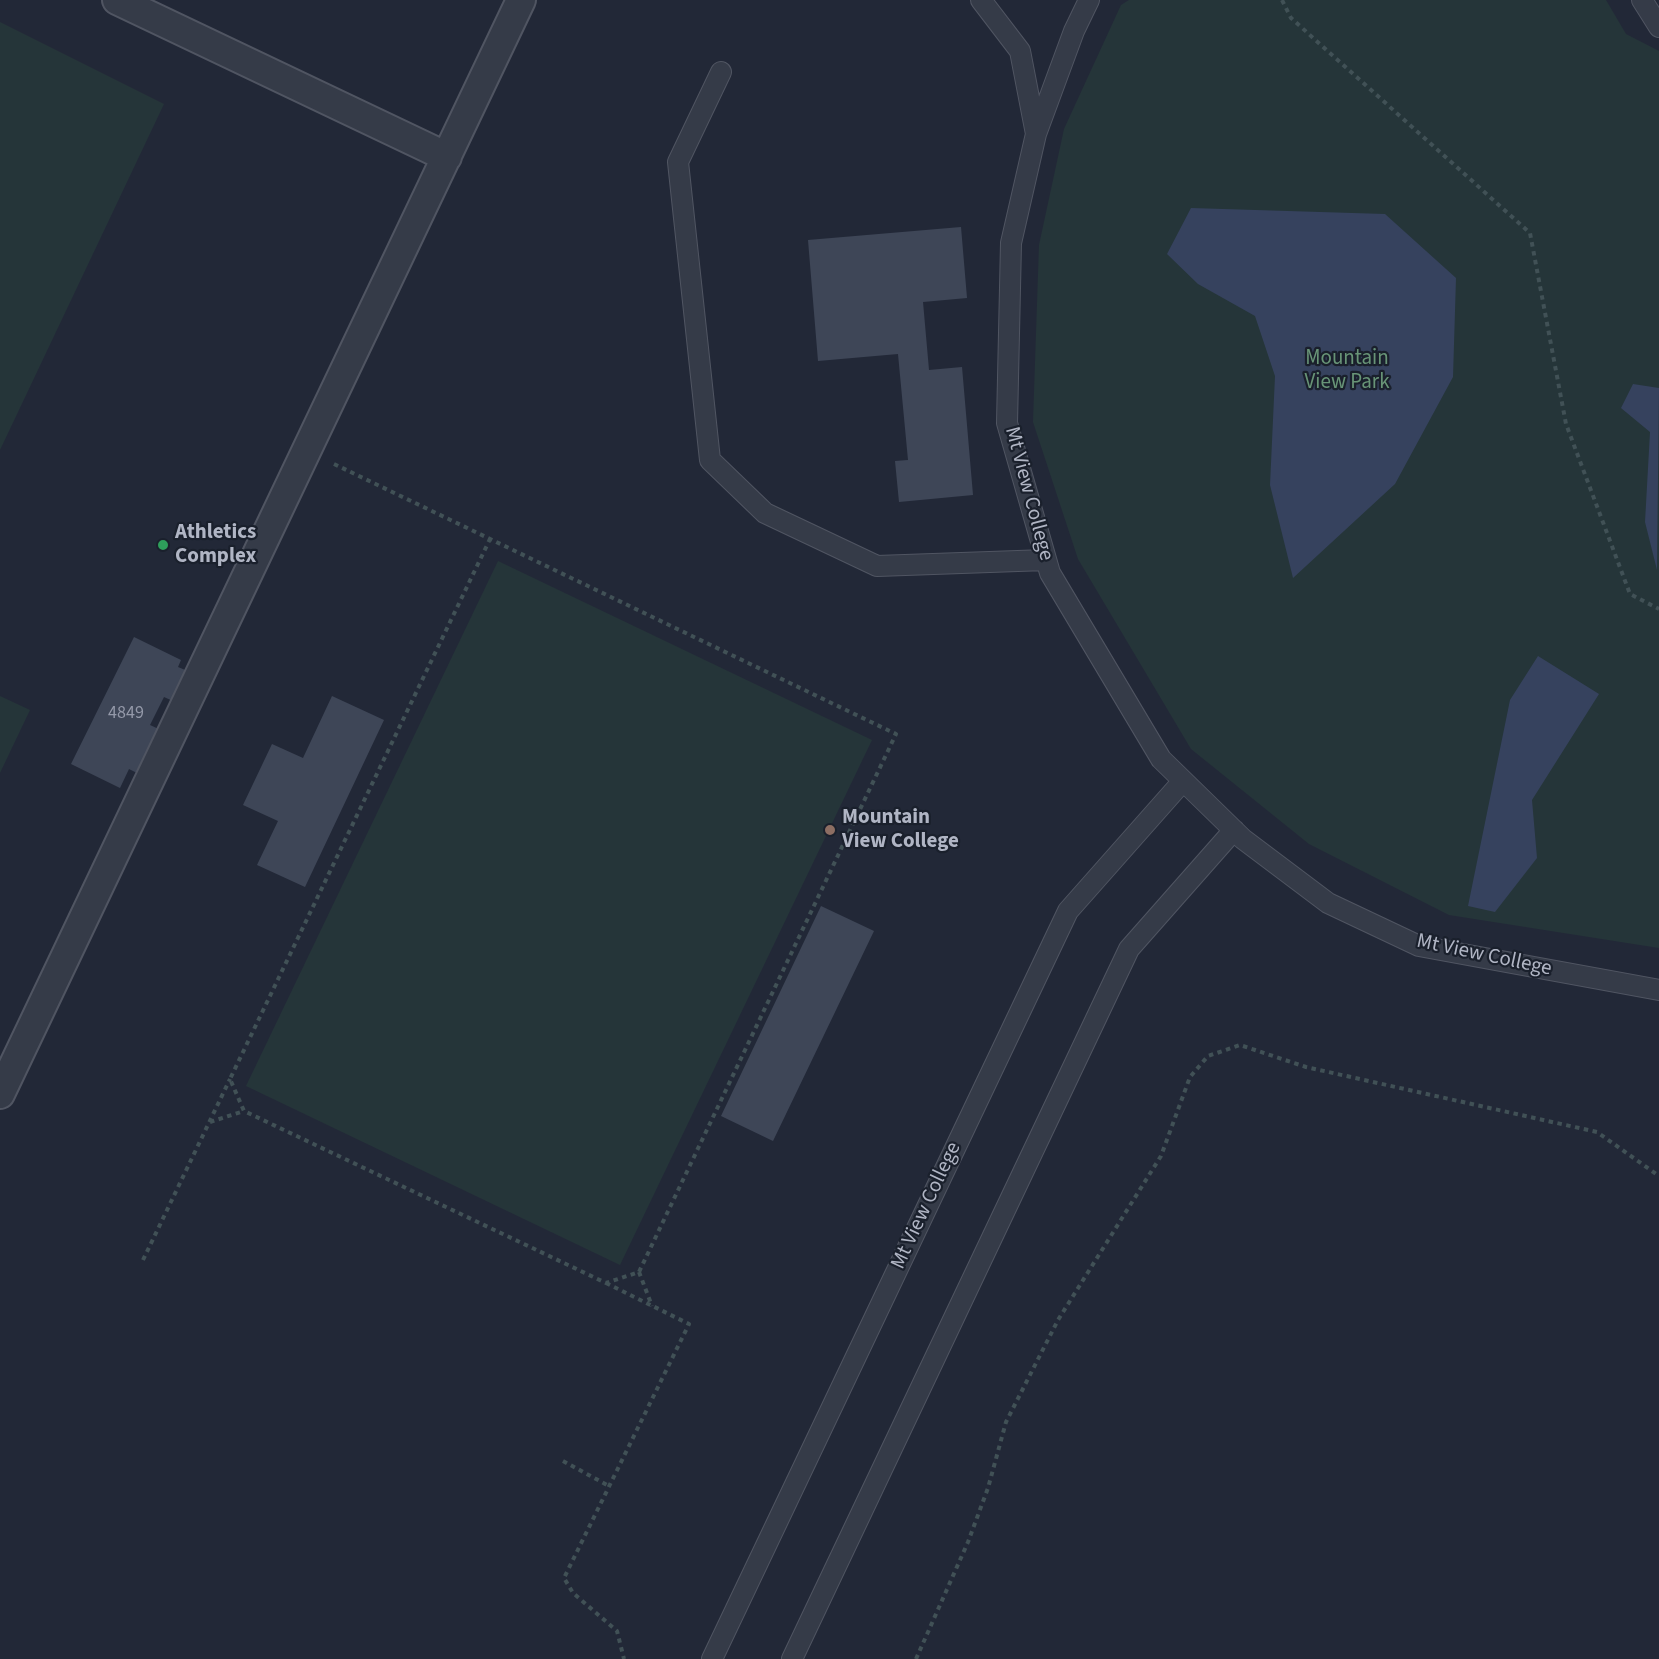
<!DOCTYPE html>
<style>
body{margin:0}
canvas{display:block;background:#222837}
</style>
<canvas width="1659" height="1659"></canvas>
<script>
const context = document.querySelector('canvas').getContext('2d');
context.lineJoin = 'round';
function fill(path, color) { context.fillStyle = color; context.fill(path, 'evenodd'); }
const toPath = rows => new Path2D(rows.map(r => 'M' + r).join(''));
function stroke(path, color, width, dash) { context.strokeStyle = color; context.lineWidth = width; context.lineCap = dash ? 'butt' : 'round'; context.setLineDash(dash || []); context.stroke(path); }
function drawText(font, color, halo, rows, align = 'center') {
  context.font = font + ' "Source Sans 3",sans-serif'; context.lineWidth = 4.5; context.setLineDash([]); context.textBaseline = 'middle'; context.strokeStyle = halo; context.fillStyle = color; for (const [text, x, y, turn = 0] of rows) {
    context.save(); context.translate(x, y); context.rotate((+turn || 0) * Math.PI / 180); context.textAlign = isNaN(turn) ? turn : align; if (halo) context.strokeText(text, 0, 0); context.fillText(text, 0, 0); context.restore();
  }
}
fill(toPath([
 [1129,0,1606,0,1626,34,1659,51,1659,948,1449,915,1309,844,1191,749,1078,559,1033,422,1039,245,1064,129,1121,5],
 [0,22,164,104,0,450],
 [498,561,872,740,620,1265,246,1086],
 [0,696,30,710,0,773]
]), '#253539');
fill(toPath([
 [1191,208,1385,214,1456,278,1453,377,1395,484,1293,578,1270,485,1275,376,1255,316,1198,284,1167,254],
 [1633,384,1659,388,1657,570,1645,522,1650,432,1621,408],
 [1538,656,1599,694,1532,800,1537,858,1495,912,1468,906,1510,700]
]), '#36425e');
fill(toPath([
 [961,227,967,298,923,302,929,370,962,367,973,495,899,502,895,461,908,460,898,354,818,361,808,240],
 [134,637,181,660,178,667,190,672,175,702,164,697,150,725,163,731,141,775,129,769,120,788,71,764],
 [332,696,384,720,305,887,257,865,278,821,243,805,272,744,303,758],
 [821,906,874,931,773,1141,721,1116]
]), '#3e4657');
const service = toPath([
 [981,0,1020,51,1036,134],
 [1089,0,1074,31,1036,134,1011,243,1007,423,1050,573,1161,759,1243,839,1328,903,1419,946,1659,990],
 [1642,0,1659,27],
 [721,72,678,162,710,460,765,513,877,566,1046,560],
 [712,1659,1068,911,1183,781],
 [792,1659,1129,949,1234,830]
]);
const pedestrian = toPath([
 [117,0,447,157],
 [0,1094,521,0]
]);
stroke(service, '#505562', 22);
stroke(pedestrian, '#505562', 32);
stroke(toPath([
 [1282,0,1291,18,1530,233,1566,424,1630,594,1659,609],
 [334,464,896,734,639,1272,606,1283,244,1111,230,1079,490,539],
 [210,1122,244,1111],
 [143,1260,230,1079],
 [639,1272,652,1306],
 [606,1283,689,1324,564,1578,573,1593,617,1631,624,1659],
 [563,1461,609,1486],
 [916,1659,968,1542,988,1488,1006,1422,1058,1320,1161,1156,1190,1077,1208,1056,1240,1045,1306,1067,1597,1132,1659,1176]
]), '#415156', 4, [4.5, 4.5]);
stroke(service, '#353b48', 20);
stroke(pedestrian, '#353b48', 28);
for (const [x, y, r, color] of [
 [163,545,6,"#2e9e5b"],
 [830,830,6,"#8d6e63"]
]) { const dot = new Path2D(); dot.arc(x, y, r, 0, 2 * Math.PI); context.fillStyle = color; context.fill(dot); stroke(dot, '#1a202c', 2); }
drawText('18px', '#9499a9', null, [
 ["4849",126,714]
]);
drawText('21px', '#689477', '#1a202c', [
 ["Mountain",1347,359],
 ["View Park",1347,383]
]);
drawText('21px', '#b0b5c4', '#1a202c', [
 ["Mt View College",1028,494,75],
 ["Mt View College",1484,956,12],
 ["Mt View College",927,1206,-65]
]);
drawText('bold 21px', '#b0b5c4', '#1a202c', [
 ["Athletics",175,533],
 ["Complex",175,557],
 ["Mountain",842,818],
 ["View College",842,842]
], 'left');
</script>
